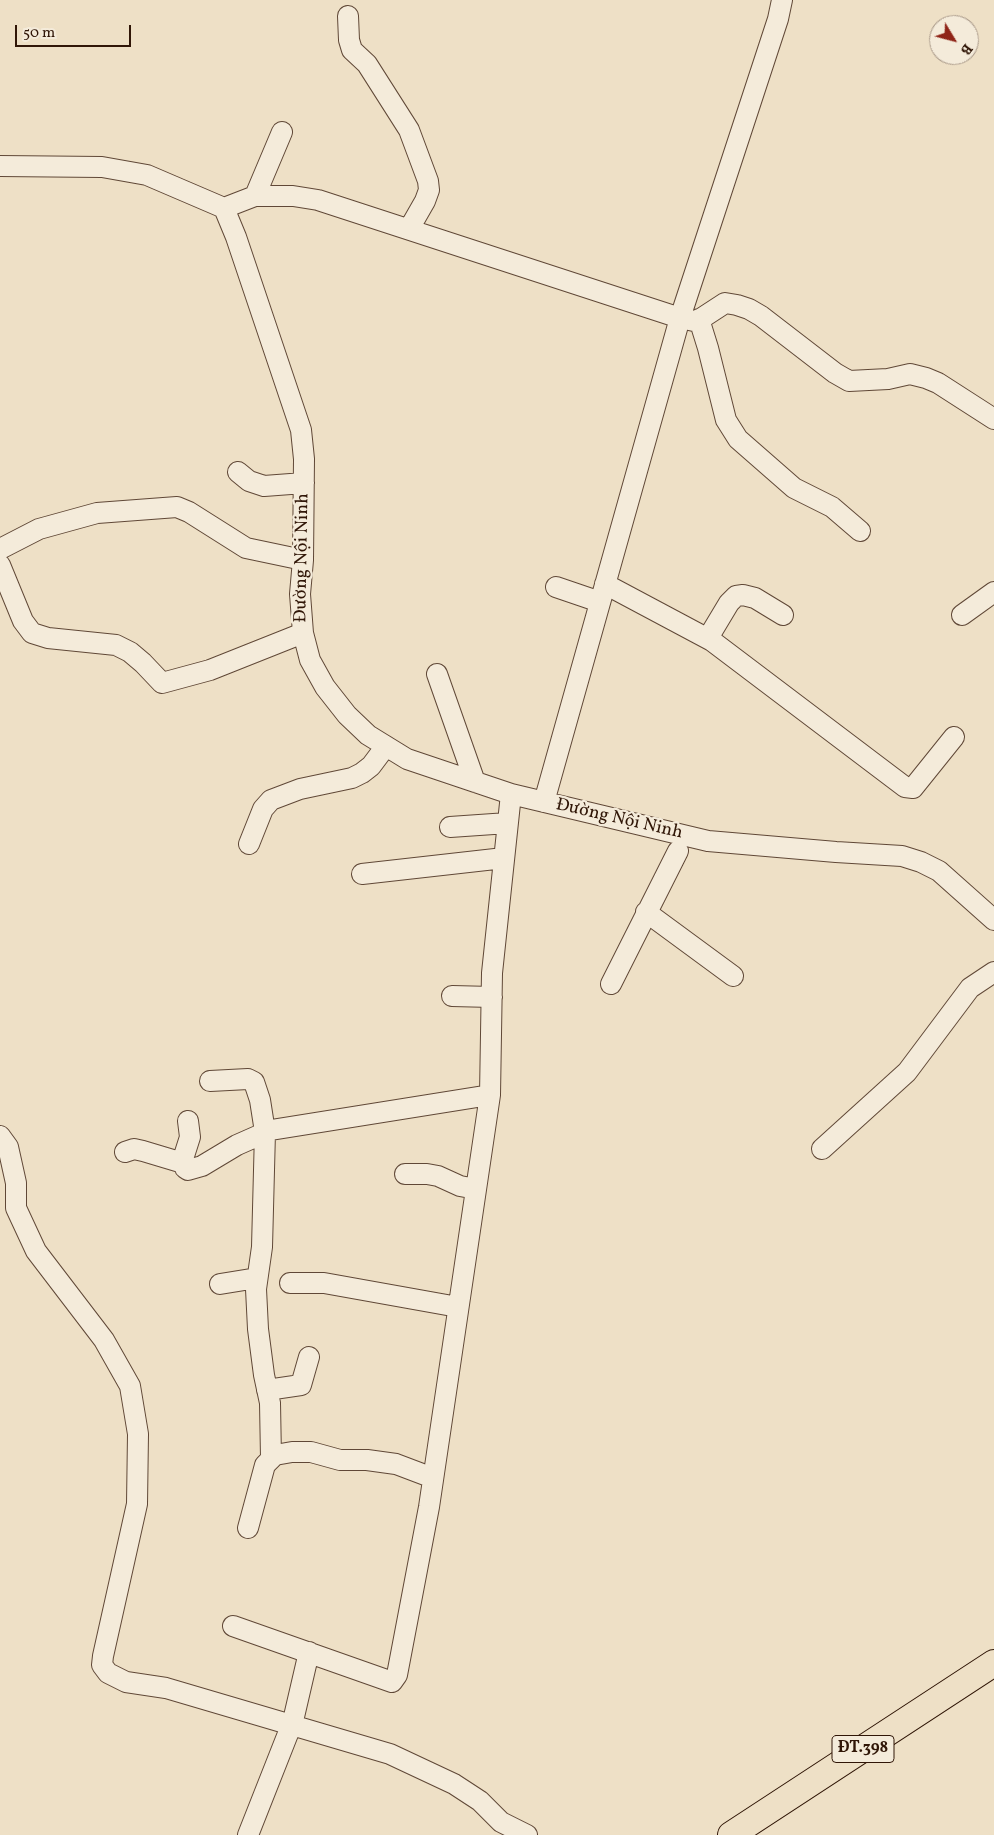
<!DOCTYPE html>
<meta charset="utf-8">
<style>
body{margin:0}
#map{position:relative;width:994px;height:1835px;overflow:hidden;background:#eee0c6;font-family:Vollkorn,serif}
canvas{display:block}
.north{position:absolute;left:929px;top:15px;width:50px;height:50px;box-sizing:border-box;background:#f4ebda;border:1px solid #a69686;border-radius:50%;rotate:127deg;font-size:14px;font-weight:700;line-height:20px;text-align:center;color:#301607}
.north::after{content:'';display:block;margin:auto;width:18px;height:22px;background:#8f2418;clip-path:polygon(50% 0,100% 100%,50% 72%,0 100%)}
.scale{position:absolute;left:15px;top:25px;width:116px;height:22px;box-sizing:border-box;border:2px solid #301607;border-top:0;padding-left:6px;font-size:15px;line-height:18px;white-space:nowrap;color:#301607;-webkit-text-stroke:4px #f4ebda;paint-order:stroke}
</style>
<div id="map">
<canvas width="994" height="1835"></canvas>
<div class="north">B</div>
<div class="scale">50 m</div>
</div>
<script>
const context = document.querySelector('canvas').getContext('2d');
context.lineJoin = 'round';
const toPath = rows => new Path2D(rows.map(r => 'M' + r).join(''));
function stroke(path, color, width, dash) { context.strokeStyle = color; context.lineWidth = width; context.lineCap = dash ? 'butt' : 'round'; context.setLineDash(dash || []); context.stroke(path); }
function drawText(font, color, halo, rows, align = 'center') {
  context.font = font + ' Vollkorn,serif'; context.lineWidth = 4.5; context.setLineDash([]); context.textBaseline = 'middle'; context.strokeStyle = halo; context.fillStyle = color; for (const [text, x, y, turn = 0] of rows) {
    context.save(); context.translate(x, y); context.rotate((+turn || 0) * Math.PI / 180); context.textAlign = isNaN(turn) ? turn : align; if (halo) context.strokeText(text, 0, 0); context.fillText(text, 0, 0); context.restore();
  }
}
const minor = toPath([
 [348,16,349,40,352,50,367,64,409,130,428,181,429,190,425,201,409,229],
 [0,166,102,167,147,175,224,208,236,237,301,430,304,459,303,560,300,594,303,633,310,660,325,687,347,715,368,735,407,759,511,794,708,841,836,852,902,856,921,862,939,871,994,920],
 [255,196,282,132],
 [224,208,255,196,293,196,318,200,680,318,694,321,702,318,725,303,737,305,749,309,761,316,835,373,849,381,888,379,910,374,926,378,938,383,994,419],
 [699,319,708,348,726,420,738,439,794,488,832,507,860,531],
 [238,472,249,481,264,486,304,483],
 [0,549,39,529,97,513,177,507,189,512,246,548,303,560],
 [0,565,23,621,32,633,48,638,116,645,130,652,143,663,162,683,210,670,303,633],
 [605,584,712,641,905,787,913,788,954,737],
 [556,587,600,602],
 [962,615,994,592],
 [708,638,729,603,736,596,743,595,755,598,783,615],
 [437,674,475,782],
 [544,802,680,318,778,19,782,0],
 [450,827,508,823],
 [249,844,263,809,271,800,300,789,352,778,362,773,371,766,386,746],
 [362,874,504,858],
 [646,912,733,976],
 [611,984,678,851],
 [452,996,492,997],
 [210,1081,248,1079,254,1082,260,1100,265,1132,262,1247,256,1289,258,1329,264,1375,270,1403,271,1458],
 [188,1121,190,1137,183,1159,185,1168,188,1170,202,1166,237,1145,271,1130,490,1095],
 [0,1136,8,1147,16,1183,16,1208,36,1251,104,1340,130,1386,138,1434,137,1504,103,1656,102,1665,108,1673,126,1682,166,1688,390,1754,454,1784,480,1801,501,1822,527,1835],
 [822,1149,907,1072,970,988,994,972],
 [125,1152,134,1149,143,1151,183,1163],
 [405,1174,427,1174,438,1176,460,1186,476,1189],
 [290,1283,324,1283,458,1307],
 [220,1284,257,1278],
 [267,1390,301,1385,309,1357],
 [248,1528,265,1465,275,1455,292,1452,311,1452,340,1460,367,1460,396,1464,433,1478],
 [233,1626,392,1682,397,1675,429,1507,490,1095,492,973,511,794],
 [248,1835,293,1721,309,1652]
]);
const major = toPath([
 [731,1835,994,1663]
]);
stroke(minor, '#604837', 22);
stroke(major, '#301607', 28);
stroke(minor, '#f4ebda', 20);
stroke(major, '#eee0c6', 26);
for (const [x, y, w] of [
 [863,1749,62]
]) { const box = new Path2D(); box.roundRect(x - w / 2, y - 13.5, w, 27, 4); context.fillStyle = '#f4ebda'; context.fill(box); stroke(box, '#301607', 1); }
drawText('bold 16px', '#301607', null, [
 ["ĐT.398",863,1749]
]);
drawText('18px', '#301607', '#f4ebda', [
 ["Đường Nội Ninh",303,558,-89],
 ["Đường Nội Ninh",619,820,13]
]);
</script>
